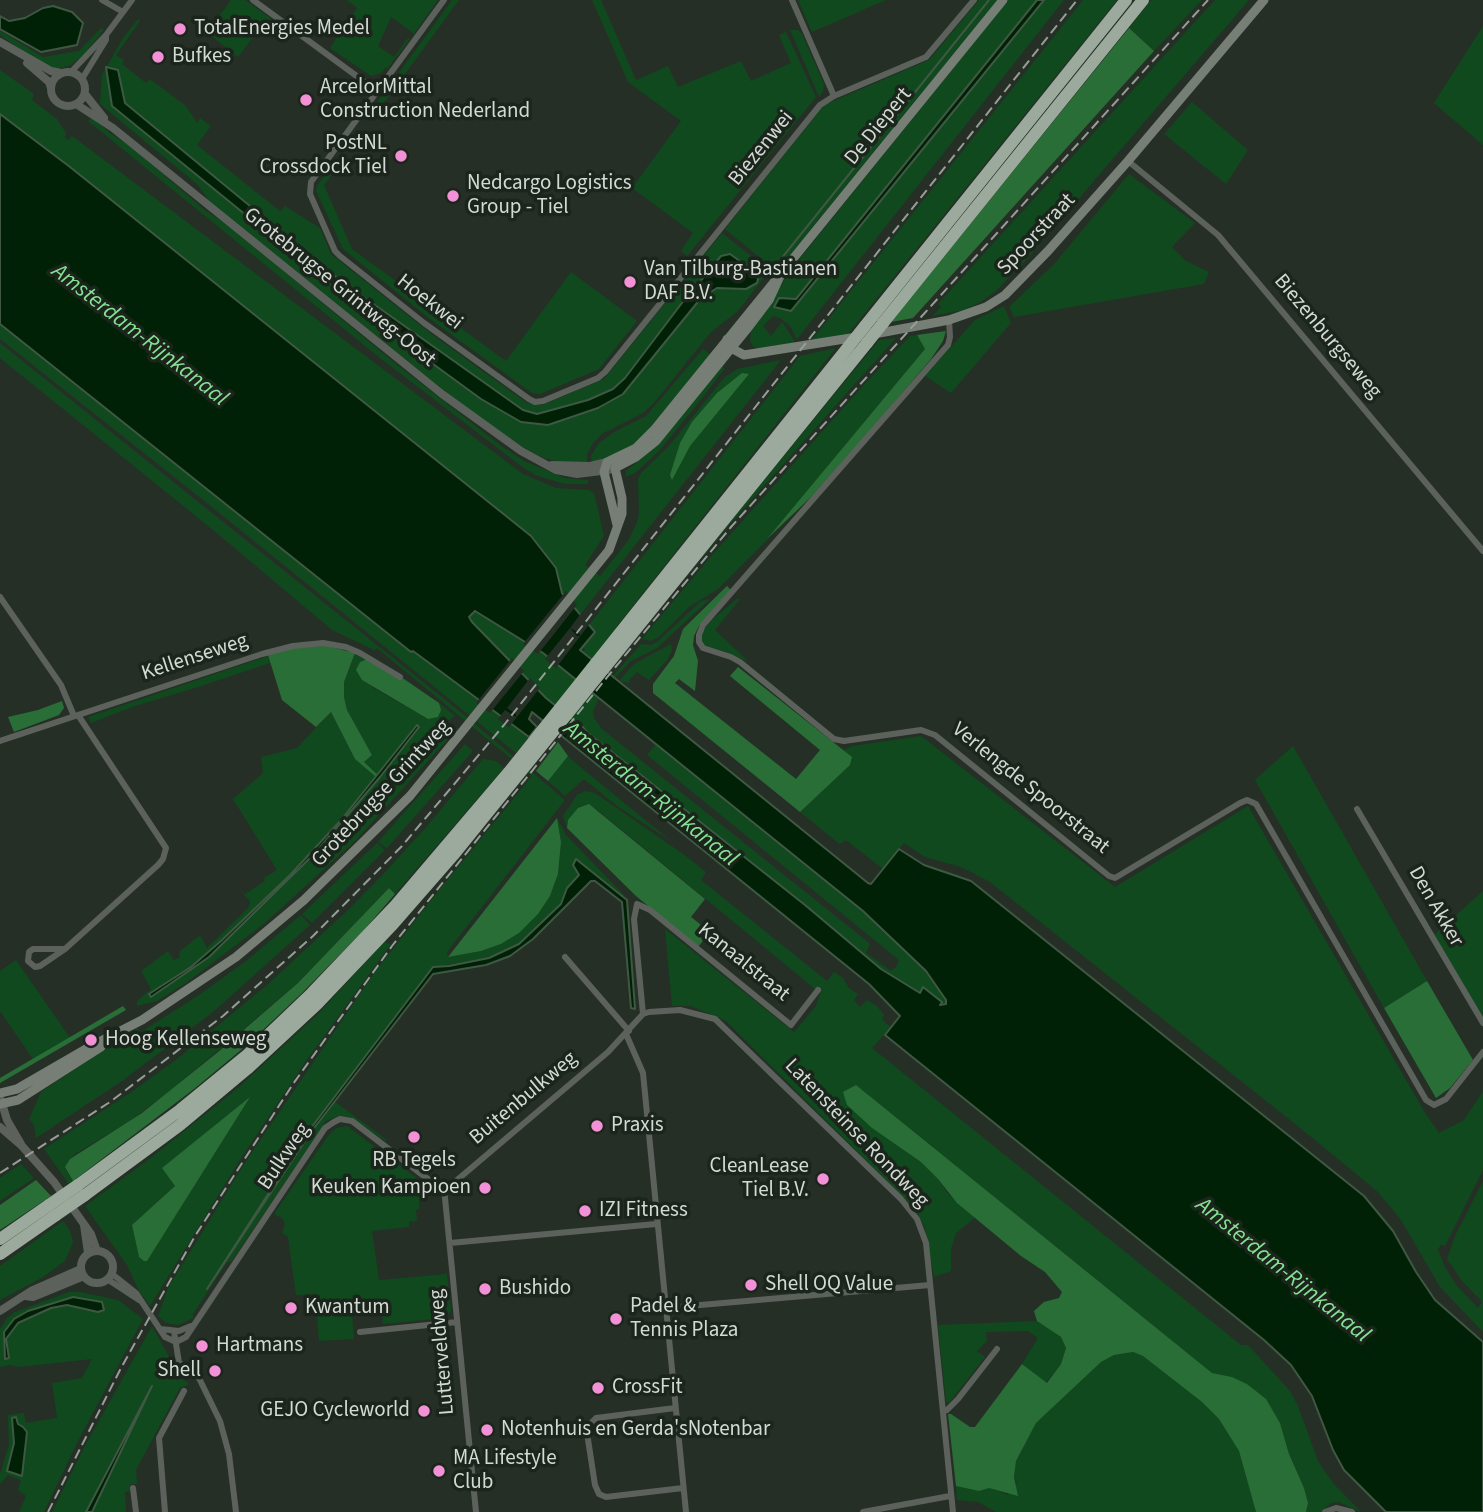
<!DOCTYPE html>
<style>
body{margin:0}
canvas{display:block;background:#252f26}
</style>
<canvas width="1483" height="1512"></canvas>
<script>
const context = document.querySelector('canvas').getContext('2d');
context.lineJoin = 'round';
function fill(path, color) { context.fillStyle = color; context.fill(path, 'evenodd'); }
const toPath = rows => new Path2D(rows.map(r => 'M' + r).join(''));
function stroke(path, color, width, dash) { context.strokeStyle = color; context.lineWidth = width; context.lineCap = dash ? 'butt' : 'round'; context.setLineDash(dash || []); context.stroke(path); }
function drawText(font, color, halo, rows, align = 'center') {
  context.font = font + ' "Source Sans 3",sans-serif'; context.lineWidth = 7; context.setLineDash([]); context.textBaseline = 'middle'; context.strokeStyle = halo; context.fillStyle = color; for (const [text, x, y, turn = 0] of rows) {
    context.save(); context.translate(x, y); context.rotate((+turn || 0) * Math.PI / 180); context.textAlign = isNaN(turn) ? turn : align; if (halo) context.strokeText(text, 0, 0); context.fillText(text, 0, 0); context.restore();
  }
}
fill(toPath([
 [231,0,245,0,273,20,267,32,256,33,238,57,209,34,209,30],
 [347,0,438,0,413,35,412,32,391,17,378,46,394,57,408,38,410,39,388,68,386,67,381,73,371,76,330,48,357,8],
 [452,0,459,0,380,108,374,107],
 [592,0,601,0,636,80,668,66,678,87,741,61,751,81,791,63,779,35,786,32,816,97,687,256,681,251,693,233,632,188,681,121,628,82],
 [798,0,886,0,812,32],
 [979,0,997,0,772,277,768,264,725,229,824,105,929,60],
 [1008,0,1037,0,796,299,779,298,775,307,791,311,1044,0,1064,0,797,339,790,326,780,318,773,316,763,326,771,336,782,322,794,340,793,344,758,349,753,346,750,341,751,329,794,266],
 [1083,0,1117,0,848,334,811,341],
 [1151,0,1202,0,1154,51,1129,28],
 [1215,0,1249,0,1027,259,997,290,982,301,964,310,932,316,941,307,938,304],
 [138,19,140,21,116,55,124,60,122,64,146,83,150,79,186,106,197,123,200,118,211,126,197,145,280,211,285,206,320,228,331,254,430,333,527,403,542,405,604,379,722,233,761,264,765,269,765,276,738,311,711,332,653,404,643,413,602,434,593,443,587,454,587,463,560,462,544,458,527,450,480,418,440,387,210,202,198,185,100,104,102,75,123,38],
 [125,103,341,281,524,410,537,414,588,400,613,389,625,378,692,291,721,256,730,254,757,275,746,289,717,288,701,298,623,394,598,408,548,425,521,422,481,399,392,334,112,106],
 [1483,26,1483,145,1434,103],
 [101,28,104,30,83,55,71,65,57,69,31,57,0,35,0,31,43,57,79,51],
 [790,30,798,30,802,34,824,84,823,91,819,97],
 [0,70,34,94,32,100,57,119,66,133,65,138,68,140,72,136,523,474,556,488,589,490,594,493,604,536,585,565,600,576,628,541,637,523,639,513,638,479,641,473,669,446,724,378,737,369,781,360,580,615,562,593,556,568,531,536,49,150,0,114],
 [1192,102,1248,150,1226,184,1164,134],
 [92,117,110,133,130,146,206,211,229,226,395,363,500,445,524,461,565,478,588,480,588,484,565,484,535,475,521,466,380,358,88,121],
 [332,165,336,169,324,185,352,249,506,361,571,272,637,321,599,369,540,394,532,393,430,319,343,249,316,191,317,186],
 [1129,174,1195,223,1172,247,1186,261,1209,272,1204,284,1014,317,1009,307,1055,263],
 [1004,306,1011,323,951,393,925,376,975,320],
 [0,324,411,652,412,651,529,737,516,753,207,503,0,339],
 [917,335,925,349,767,540,718,589,689,607,659,637,651,641,642,639,713,554,861,388,910,336],
 [896,338,730,524,638,634,879,340],
 [0,343,463,714,565,800,447,952,448,957,481,951,501,944,519,933,538,914,550,896,558,874,561,842,557,818,566,835,624,895,624,896,576,859,575,868,579,875,567,888,561,904,519,944,489,958,433,967,308,1132,207,1289,278,1179,334,1101,387,1140,385,1141,351,1117,339,1116,326,1121,231,1262,227,1262,193,1314,193,1318,178,1325,166,1323,158,1316,168,1288,246,1161,375,972,432,899,532,776,377,648,374,650,332,630,218,534,0,358],
 [836,348,617,626,598,666,582,653,585,649,582,647,594,632,589,625,800,356],
 [703,349,711,355,636,444,612,457,592,462,591,456,598,444,614,432,646,416],
 [722,365,724,369,707,392,660,450,635,473,625,477,626,471,649,452,667,434],
 [710,599,657,648,631,661,614,679,612,677,641,644,651,645,658,641,701,601],
 [737,599,740,599,715,630,749,662,727,652,703,645,700,637,709,622],
 [477,611,543,653,599,698,593,711,594,718,602,729,868,942,870,944,866,953,891,971,896,967,899,960,647,755,656,744,863,911,926,971,946,1000,946,1004,941,1006,922,991,920,993,881,969,546,698,472,622,470,614],
 [671,644,672,651,667,660,649,680,637,672,629,680,630,683,619,681,634,664],
 [355,653,365,659,372,687,428,719,441,710,439,703,455,716,441,725,453,731,449,738,355,841,265,923,186,983,157,1001,137,1006,137,1001,151,989,141,971,168,951,174,960,180,957,179,952,200,935,207,948,249,907,250,901,245,896,241,889,245,894,265,881,264,878,277,870,233,799,263,773,261,757,297,748,331,712,355,759,378,774,364,762,372,755,347,710,344,697,344,682],
 [268,656,270,663,198,687,132,707,91,723,88,717],
 [921,736,1115,887,1248,806,1425,1113,1439,1133,1464,1120,1483,1091,1483,1170,1445,1246,1441,1245,1438,1249,1444,1265,1456,1285,1478,1308,1482,1302,1462,1281,1447,1259,1455,1236,1483,1181,1483,1332,1440,1287,1401,1220,1378,1192,1304,1131,990,882,961,867,925,857,904,843,883,869,846,840,840,844,837,842,800,812,850,765,852,757,842,751,852,746],
 [465,744,473,751,387,848,378,842],
 [1293,746,1427,981,1384,1008,1255,780],
 [568,756,573,761,671,841,617,806,584,779,565,796,548,781],
 [483,759,496,761,504,768,395,894,389,888,298,983,165,1095,128,1122,75,1154,70,1159,66,1170,73,1181,69,1184,44,1149,130,1093,177,1059,266,986,349,909,389,868,428,825],
 [585,791,595,793,683,854,706,872,701,880,827,981,834,972,843,978,849,988,858,994,854,1000,860,1007,867,1000,877,1006,884,1015,882,1020,891,1027,872,1048,1241,1345,1248,1345,1290,1391,1298,1406,1318,1461,1333,1483,1361,1512,1339,1502,1331,1503,1321,1512,1306,1512,1308,1503,1304,1488,1289,1454,1280,1423,1265,1399,1247,1384,1232,1377,1212,1373,856,1085,872,1128,921,1162,938,1179,948,1194,976,1217,956,1233,951,1249,951,1271,934,1277,925,1228,917,1212,909,1203,726,1021,691,1006,672,1006,665,929,794,1032,816,1006,820,993,595,808,568,820,567,828,563,816,577,795],
 [377,843,385,850,312,923,302,914],
 [1483,891,1483,1018,1434,935],
 [301,915,310,925,213,1012,122,1081,36,1138,34,1125,29,1119,41,1092,133,1031,137,1028,141,1032,199,995,246,961],
 [384,942,391,944,306,1061,241,1158,150,1306,139,1291,127,1265,85,1206,152,1157,239,1087,319,1013],
 [248,1099,147,1261,139,1257,132,1225,175,1186,163,1168],
 [16,960,70,1038,33,1059,0,1011,0,971],
 [347,1126,433,1190,419,1201,419,1209,416,1210,417,1221,409,1222,409,1227,372,1231,379,1280,447,1274,451,1311,445,1318,383,1324,380,1299,351,1302,354,1339,319,1341,315,1294,296,1295,288,1237,282,1233,285,1224,283,1219,274,1214,328,1136,336,1128],
 [21,1164,34,1178,0,1201,0,1178],
 [63,1221,70,1231,73,1242,65,1261,43,1277,0,1300,0,1266],
 [69,1292,80,1292,118,1300,143,1319,78,1441,44,1512,19,1512,26,1496,18,1490,21,1480,8,1475,0,1484,0,1474,9,1445,8,1415,24,1413,26,1423,57,1418,52,1383,82,1378,92,1359,19,1367,10,1365,0,1367,0,1329,7,1318,15,1312],
 [73,1297,98,1312,67,1305,51,1308,18,1323,6,1339,5,1359,4,1332,14,1319,28,1311],
 [13,1417,16,1417,18,1424,27,1432,21,1476,7,1471,14,1443],
 [1037,1321,1061,1337,1066,1348,1061,1364,1046,1383,1022,1364,1038,1338,1028,1331,986,1332,987,1341,977,1351,985,1357,949,1403,946,1402,938,1325],
 [152,1326,181,1378,189,1384,180,1388,136,1470,137,1484,130,1484,130,1491,125,1492,126,1512,92,1512,152,1386,86,1512,52,1512,85,1446],
 [1133,1352,1143,1356,1202,1402,1219,1419,1239,1451,1256,1512,996,1512,978,1502,957,1500,956,1486,979,1491,989,1487,1008,1495,1017,1483,1014,1477,1016,1461,1036,1423,1101,1362,1114,1355]
]), '#0f491d');
fill(toPath([
 [1129,28,1154,51,913,318,891,322],
 [946,331,943,341,931,359,869,432,812,496,767,539,925,349,917,335],
 [742,373,749,374,690,446,672,480,670,475,680,443,692,422,717,393],
 [727,586,732,591,699,626,694,636,693,645,698,661,695,691,679,679,675,683,796,779,820,750,730,676,738,667,852,757,850,765,800,812,653,693,653,684,674,656,683,629],
 [323,645,355,653,344,682,344,697,347,710,372,755,364,762,378,775,376,777,355,759,331,712,316,727,282,700,268,655,294,648],
 [372,657,439,703,441,710,438,717,428,719,362,680,356,670,360,662],
 [62,701,64,708,59,715,14,732,8,717,38,710],
 [558,742,568,756,548,781,536,771],
 [589,804,705,899,691,917,710,932,698,947,636,896,567,828,568,820,578,808],
 [557,818,561,842,558,874,550,896,538,914,519,933,501,944,481,951,448,957],
 [389,888,395,894,363,931,301,994,247,1045,194,1089,73,1181,65,1167,70,1159,142,1113,218,1052,298,983],
 [1427,981,1473,1060,1450,1088,1436,1098,1384,1008],
 [123,1006,126,1010,0,1083,0,1078],
 [856,1085,1212,1373,1232,1377,1247,1384,1266,1399,1280,1423,1289,1454,1304,1488,1308,1503,1306,1512,1256,1512,1239,1451,1219,1419,1202,1402,1143,1356,1133,1352,1114,1355,1101,1362,1036,1423,1016,1461,1014,1477,1018,1496,989,1488,979,1491,956,1486,948,1414,951,1414,970,1427,975,1427,1022,1364,1047,1383,1061,1364,1066,1348,1061,1337,1037,1321,1034,1311,1044,1302,1059,1298,1062,1292,1045,1272,1021,1256,957,1203,938,1179,921,1162,872,1128,847,1105,843,1092],
 [250,1097,147,1261,144,1261,139,1257,132,1225,175,1186,162,1168],
 [36,1180,51,1196,0,1230,0,1205]
]), '#296e37');
const water = toPath([
 [1037,0,1044,0,791,311,774,307,779,298,796,299,1037,0],
 [53,6,72,12,83,23,77,45,41,52,0,29,0,16,9,21,25,18,43,8,53,6],
 [106,67,118,70,125,103,341,281,523,410,537,414,588,400,613,389,625,378,691,291,688,285,691,282,698,284,721,256,730,254,755,272,758,279,757,283,746,289,717,288,701,298,623,394,598,408,548,425,521,422,481,399,392,334,112,106,106,67],
 [0,114,70,167,531,536,556,568,562,593,595,632,580,650,868,883,871,884,899,849,924,865,971,881,1364,1196,1393,1231,1416,1272,1435,1300,1483,1342,1483,1512,1386,1512,1344,1470,1333,1450,1312,1396,1291,1365,1264,1340,885,1035,900,1016,869,984,532,712,529,719,537,727,529,737,413,651,411,652,0,324,0,114],
 [475,611,543,653,863,911,926,971,946,1000,946,1004,940,1005,942,1002,923,987,920,993,881,969,805,905,588,733,580,724,579,725,546,698,472,622,469,617,475,611],
 [417,725,419,727,380,777,316,852,209,957,151,997,149,994,191,967,221,941,290,875,341,820,417,725],
 [576,859,627,900,635,1009,631,1008,622,902,595,881,591,881,533,939,510,956,486,965,433,974,311,1132,207,1289,308,1132,433,967,449,966,489,958,519,944,561,904,567,888,579,875,573,865,576,859],
 [73,1297,102,1302,104,1310,98,1312,67,1305,51,1308,18,1323,6,1339,9,1358,5,1359,4,1332,14,1319,28,1311,73,1297],
 [152,1386,92,1512,86,1512,152,1386],
 [16,1417,18,1424,23,1427,27,1432,22,1476,7,1471,14,1443,12,1418,16,1417]
]);
fill(water, '#002105');
stroke(water, '#3f5843', 2);
fill(toPath([
 [566,591,577,605,538,654,523,644],
 [582,612,591,622,556,668,545,659,570,628,577,636,580,636,579,633,570,628],
 [512,658,524,671,490,713,476,703],
 [530,678,540,688,509,727,498,719,505,710,516,717,516,714,507,708]
]), '#252f26');
stroke(toPath([
 [781,259,989,0]
]), '#3f5843', 2);
stroke(toPath([
 [102,0,123,12],
 [253,0,377,91],
 [444,0,311,182,310,194,335,251,340,256,424,323,529,399,535,402,543,401,598,378,605,372,820,105,834,96],
 [792,0,834,96,926,57,974,0],
 [71,72,106,35,132,0],
 [82,79,106,40,106,35],
 [1128,161,1218,235,1483,551],
 [949,320,950,337,948,345,703,625,699,635,699,642,703,648,731,657,740,662,834,739,844,741,921,730,935,735,1109,876,1115,878,1240,803,1247,800,1256,804,1426,1100,1434,1105,1446,1099,1483,1052],
 [0,597,61,685,74,716],
 [0,741,262,654,293,646,323,643,346,647,360,653,400,677],
 [1357,809,1483,1023],
 [65,949,33,949,29,952,28,961,35,967,40,966,65,949,158,865,163,859,166,848,78,715],
 [565,957,629,1031],
 [643,1014,649,1012,680,1010,715,1019,901,1199,917,1219,926,1243,953,1512],
 [626,1034,643,1073,686,1512],
 [444,1188,450,1186,608,1052,643,1014,634,919,637,904,650,910,791,1025,818,990],
 [444,1188,476,1512],
 [450,1243,656,1224],
 [111,1273,136,1293,165,1337,176,1342],
 [107,1279,139,1300],
 [666,1308,930,1285],
 [161,1329,179,1331,191,1326],
 [174,1331,179,1363,196,1372,220,1421,229,1454,236,1512],
 [360,1332,457,1322],
 [176,1342,186,1337,325,1128,334,1122,340,1119,352,1121,437,1186,444,1188],
 [675,1408,596,1418,588,1426,587,1433,595,1485,599,1494,606,1497,683,1488],
 [943,1411,947,1410,958,1399,997,1349],
 [133,1488,136,1512],
 [165,1512,159,1438,184,1391],
 [863,1512,950,1496],
 [1325,1512,1336,1508,1352,1512]
]), '#5c615c', 6);
stroke(toPath([
 [0,42,51,71,61,73],
 [27,63,49,82,51,88],
 '51 89a17 17 0 1 1 34 0a17 17 0 1 1-34 0Z',
 [85,94,104,118],
 [76,104,113,128,442,394,521,451,556,470,577,474,609,470],
 [552,465,590,466,607,462,611,466],
 [1,1100,7,1120,21,1144],
 [0,1127,22,1146,54,1182,91,1234,97,1251],
 [84,1225,88,1253],
 '81 1267a16 16 0 1 1 32 0a16 16 0 1 1-32 0Z',
 [25,1296,33,1297,84,1276],
 [0,1311,31,1291,81,1269]
]), '#5c615c', 8);
stroke(toPath([
 [874,334,949,320,986,307,1005,295,1048,251,1128,161,1264,0],
 [727,339,731,348,744,355,857,337],
 [617,525,604,472,607,462,636,448,654,430,1003,0],
 [0,1093,17,1089,93,1045,142,1020,236,957,304,900,410,796,609,550,622,514,622,498,615,468,636,457,656,441,747,329,769,300,781,274],
 [0,1104,18,1100,101,1047]
]), '#767e76', 9);
stroke(toPath([
 [883,323,1143,0],
 [865,326,1126,0],
 [78,1185,180,1110,246,1056,312,993,395,906,509,772,849,346],
 [85,1195,180,1125,247,1069,317,1004,393,924,455,853,867,343],
 [0,1239,49,1205],
 [0,1254,56,1215]
]), '#9ca99d', 12);
stroke(toPath([
 [0,1173,110,1102,223,1016,313,936,402,846,504,725,1077,0],
 [48,1512,121,1368,195,1236,293,1084,392,946,604,681,731,527,1208,0]
]), '#969e97', 2, [10, 5]);
stroke(toPath([
 [867,343,883,323],
 [849,346,865,326],
 [49,1205,78,1185],
 [56,1215,85,1195]
]), '#9ca99d', 12);
for (const [x, y, r, color] of [
 [180,29,7,"#f391d6"],
 [158,57,7,"#f391d6"],
 [306,100,7,"#f391d6"],
 [401,156,7,"#f391d6"],
 [453,196,7,"#f391d6"],
 [630,282,7,"#f391d6"],
 [91,1040,7,"#f391d6"],
 [597,1126,7,"#f391d6"],
 [414,1137,7,"#f391d6"],
 [823,1179,7,"#f391d6"],
 [485,1188,7,"#f391d6"],
 [585,1211,7,"#f391d6"],
 [751,1285,7,"#f391d6"],
 [485,1289,7,"#f391d6"],
 [291,1308,7,"#f391d6"],
 [616,1319,7,"#f391d6"],
 [202,1346,7,"#f391d6"],
 [215,1371,7,"#f391d6"],
 [598,1388,7,"#f391d6"],
 [424,1411,7,"#f391d6"],
 [487,1430,7,"#f391d6"],
 [439,1471,7,"#f391d6"]
]) { const dot = new Path2D(); dot.arc(x, y, r, 0, 2 * Math.PI); context.fillStyle = color; context.fill(dot); stroke(dot, '#1b251c', 2.5); }
drawText('21px', '#d3dad4', '#1b251c', [
 ["TotalEnergies Medel",194,29],
 ["Bufkes",172,57],
 ["ArcelorMittal",320,88],
 ["Construction Nederland",320,112],
 ["PostNL",387,144,"right"],
 ["Crossdock Tiel",387,168,"right"],
 ["Nedcargo Logistics",467,184],
 ["Group - Tiel",467,208],
 ["Van Tilburg-Bastianen",644,270],
 ["DAF B.V.",644,294],
 ["Hoog Kellenseweg",105,1040],
 ["Praxis",611,1126],
 ["RB Tegels",414,1161,"center"],
 ["CleanLease",809,1167,"right"],
 ["Tiel B.V.",809,1191,"right"],
 ["Keuken Kampioen",471,1188,"right"],
 ["IZI Fitness",599,1211],
 ["Shell OQ Value",765,1285],
 ["Bushido",499,1289],
 ["Padel &",630,1307],
 ["Tennis Plaza",630,1331],
 ["Kwantum",305,1308],
 ["Hartmans",216,1346],
 ["Shell",201,1371,"right"],
 ["CrossFit",612,1388],
 ["GEJO Cycleworld",410,1411,"right"],
 ["Notenhuis en Gerda'sNotenbar",501,1430],
 ["MA Lifestyle",453,1459],
 ["Club",453,1483]
], 'left');
drawText('21px', '#d3dad4', '#1b251c', [
 ["De Diepert",879,127,-51],
 ["Biezenwei",762,149,-51],
 ["Spoorstraat",1037,235,-47],
 ["Grotebrugse Grintweg-Oost",339,288,39],
 ["Hoekwei",429,303,38],
 ["Biezenburgseweg",1327,337,50],
 ["Kellenseweg",195,658,-18],
 ["Verlengde Spoorstraat",1030,789,39],
 ["Grotebrugse Grintweg",382,794,-47],
 ["Den Akker",1435,907,60],
 ["Kanaalstraat",743,963,39],
 ["Buitenbulkweg",524,1099,-40],
 ["Latensteinse Rondweg",856,1134,46],
 ["Bulkweg",285,1157,-56],
 ["Lutterveldweg",443,1352,-95]
]);
drawText('italic 23px', '#86e293', '#1b251c', [
 ["Amsterdam-Rijnkanaal",139,336,38],
 ["Amsterdam-Rijnkanaal",650,795,39],
 ["Amsterdam-Rijnkanaal",1282,1271,39]
]);
</script>
